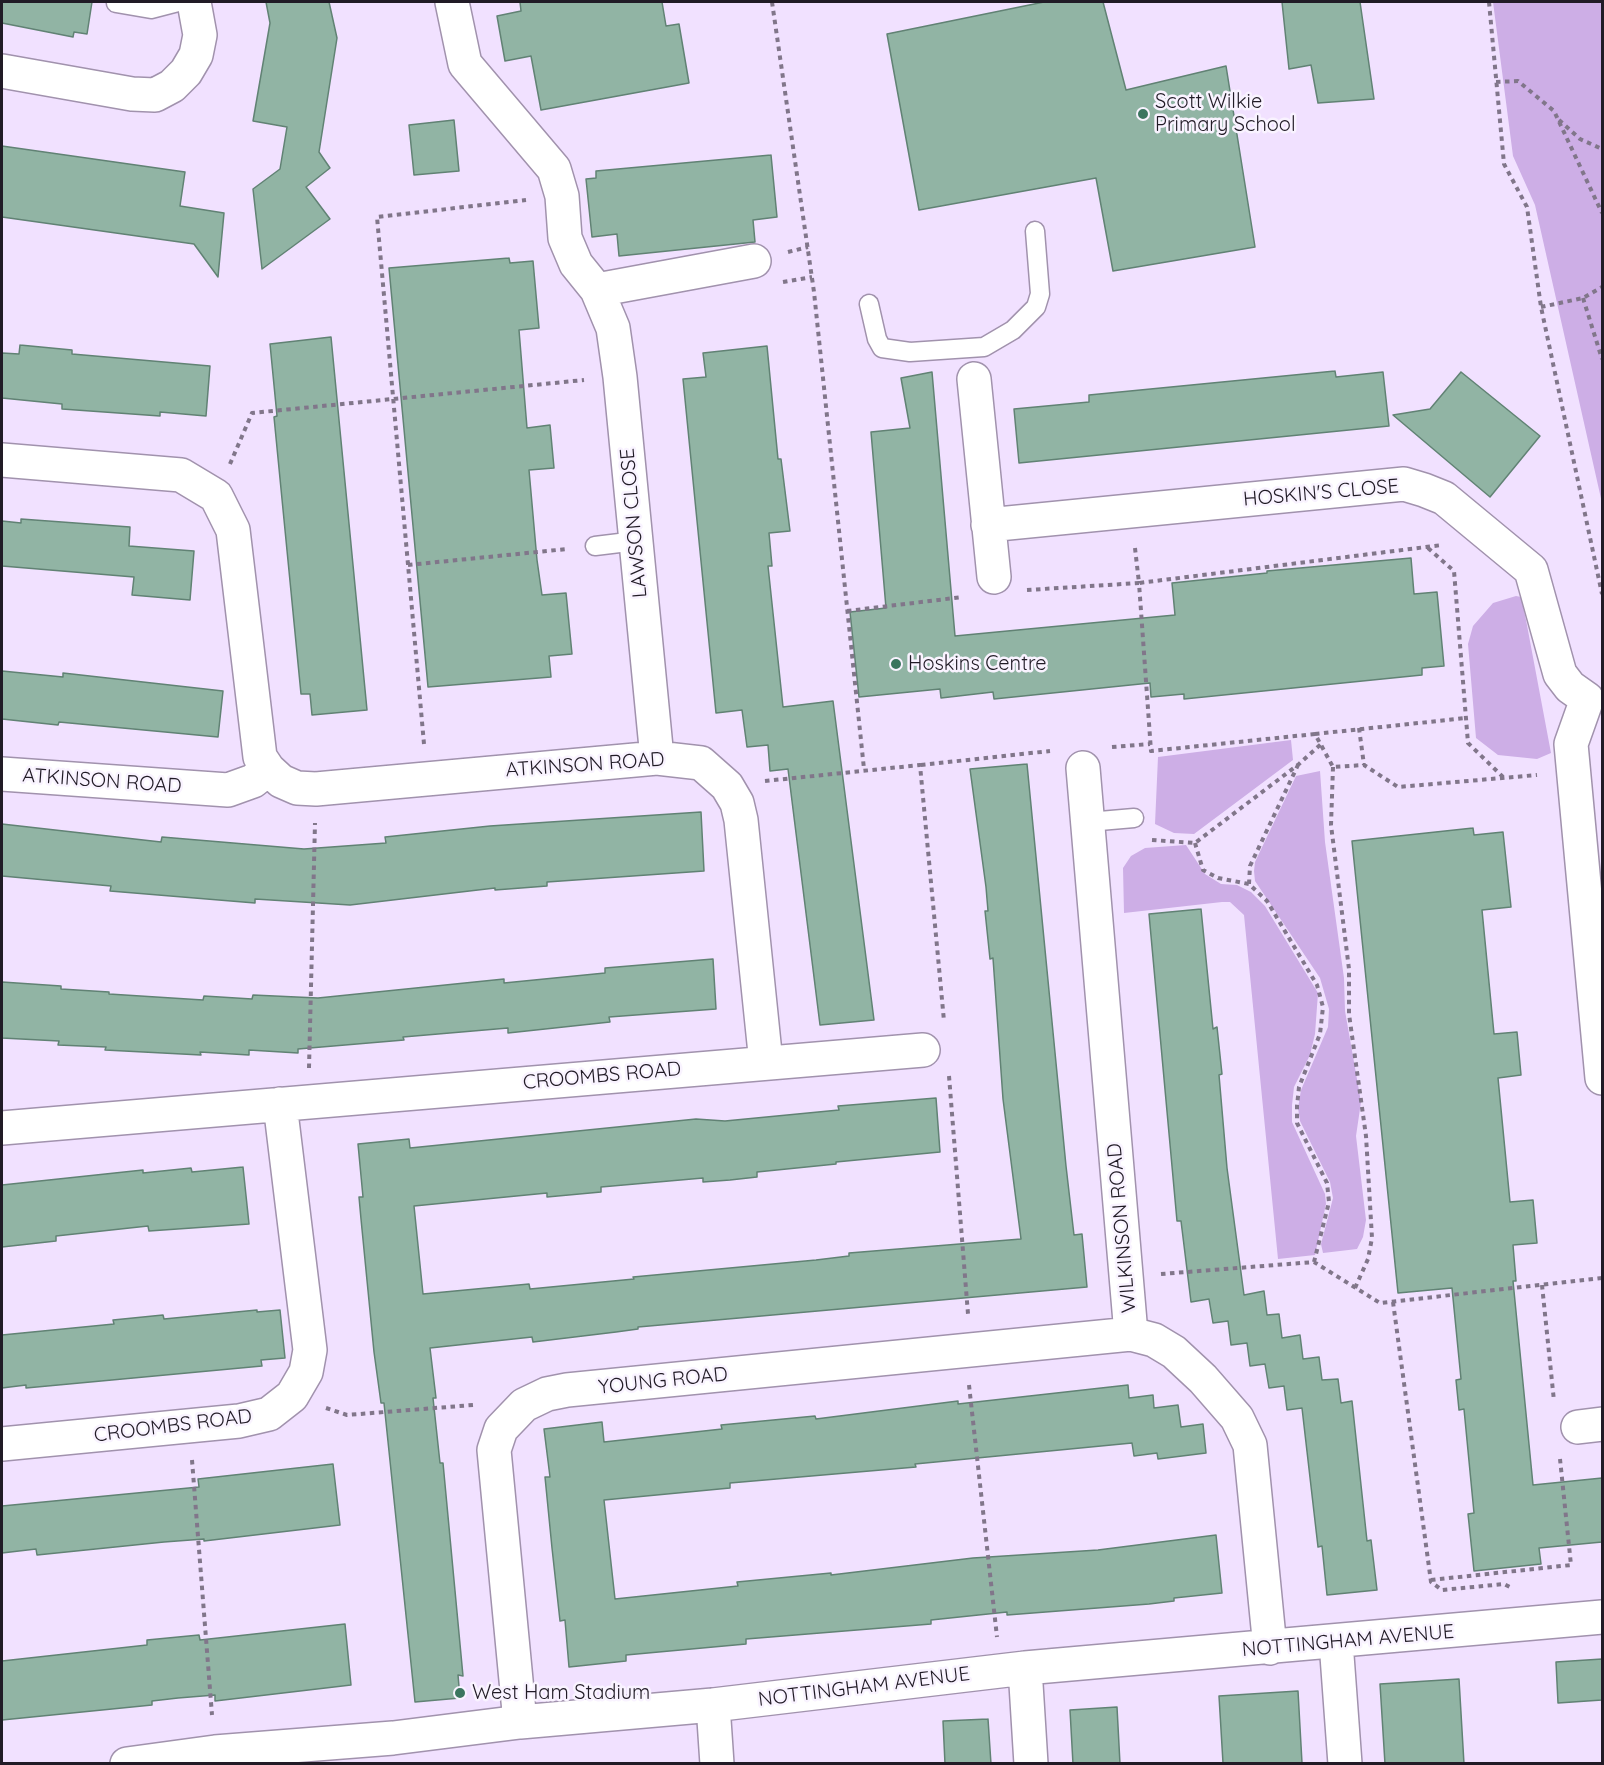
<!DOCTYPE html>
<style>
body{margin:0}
#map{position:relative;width:1604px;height:1765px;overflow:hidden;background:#f1e1ff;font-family:Quicksand,sans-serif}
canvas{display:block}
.frame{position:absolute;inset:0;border:3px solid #211b26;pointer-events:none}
</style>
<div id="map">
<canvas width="1604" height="1765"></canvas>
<div class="frame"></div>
</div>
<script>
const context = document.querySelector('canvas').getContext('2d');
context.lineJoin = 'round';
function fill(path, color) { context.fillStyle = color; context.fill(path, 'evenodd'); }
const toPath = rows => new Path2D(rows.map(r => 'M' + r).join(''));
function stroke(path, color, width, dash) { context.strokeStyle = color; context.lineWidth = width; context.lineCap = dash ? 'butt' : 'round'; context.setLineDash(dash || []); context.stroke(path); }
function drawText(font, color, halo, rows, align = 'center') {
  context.font = font + ' Quicksand,sans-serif'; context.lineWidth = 5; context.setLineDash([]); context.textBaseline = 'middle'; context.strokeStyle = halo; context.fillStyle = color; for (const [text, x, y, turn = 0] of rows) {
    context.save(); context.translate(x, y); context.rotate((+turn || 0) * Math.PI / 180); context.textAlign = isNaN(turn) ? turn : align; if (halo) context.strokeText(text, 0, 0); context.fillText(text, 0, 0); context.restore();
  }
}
fill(toPath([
 [1493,2,1602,2,1602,503,1535,205,1513,156],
 [1516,596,1521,597,1526,620,1551,753,1537,759,1498,755,1476,738,1468,644,1473,626,1493,603],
 [1291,740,1293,760,1194,834,1174,833,1155,824,1158,757],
 [1320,771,1325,842,1344,978,1345,1011,1361,1102,1356,1136,1366,1220,1363,1237,1357,1249,1323,1253,1321,1244,1333,1198,1330,1182,1300,1121,1298,1108,1301,1090,1328,1027,1329,1009,1320,978,1255,881,1254,871,1255,862,1296,776],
 [1186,845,1205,874,1221,884,1237,885,1251,892,1265,906,1318,993,1315,1034,1310,1055,1294,1087,1292,1105,1292,1122,1325,1194,1326,1204,1315,1255,1278,1259,1244,915,1230,902,1222,902,1124,913,1123,868,1131,856,1145,848]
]), '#cdaee6');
const building = toPath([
 [2,2,92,2,87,34,74,32,73,37,2,23,2,2],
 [266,2,329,2,337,38,319,152,330,168,306,187,330,219,262,269,253,189,280,169,287,127,253,121,270,23,266,2],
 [520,2,662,2,666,26,679,24,689,83,541,110,531,56,505,61,497,16,521,11,520,2],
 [1044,2,1103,2,1126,90,1226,66,1255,247,1113,271,1096,178,919,210,887,34,1044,2],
 [1282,2,1360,2,1374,99,1318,103,1311,65,1289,69,1282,2],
 [454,120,459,171,414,175,409,125,454,120],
 [2,146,185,172,180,206,224,213,218,277,194,244,2,217,2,146],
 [771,155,777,217,753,220,755,242,619,256,617,234,592,237,586,179,596,178,596,171,771,155],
 [509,258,510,263,533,261,539,328,519,330,527,428,550,425,554,468,529,470,537,560,542,595,566,593,572,654,549,656,551,677,428,687,389,268,509,258],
 [331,337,367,710,312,715,310,694,301,694,274,417,277,416,270,344,331,337],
 [20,345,72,350,72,354,210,366,206,416,160,412,160,416,62,409,62,404,2,398,2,353,19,354,20,345],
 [767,346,778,459,781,459,790,531,769,533,772,566,768,566,783,707,833,701,874,1020,820,1025,788,769,770,771,768,745,747,747,742,710,716,713,683,379,706,377,703,353,767,346],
 [1335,371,1336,377,1383,372,1389,426,1019,463,1014,409,1089,402,1089,395,1335,371],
 [932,372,955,636,1175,615,1172,583,1267,573,1267,571,1411,558,1414,594,1437,592,1444,666,1422,668,1422,675,1184,699,1184,694,1151,697,1150,683,994,699,993,692,941,698,940,689,859,697,850,612,886,608,871,432,910,428,901,378,932,372],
 [1461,372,1540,436,1490,497,1393,415,1430,409,1461,372],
 [21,519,130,527,129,546,194,551,190,600,132,595,134,577,2,566,2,521,21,523,21,519],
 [2,671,63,677,63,673,223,691,218,737,59,722,58,725,2,719,2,671],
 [1027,764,1066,1166,1074,1235,1082,1234,1087,1287,638,1327,638,1329,616,1332,533,1342,532,1337,430,1348,436,1398,433,1398,440,1463,443,1463,463,1676,458,1675,460,1698,415,1702,384,1403,381,1403,374,1352,361,1219,359,1197,363,1197,358,1144,409,1139,410,1148,696,1119,725,1121,839,1110,838,1106,936,1098,940,1152,836,1162,836,1164,757,1172,757,1177,730,1180,703,1182,703,1178,601,1187,601,1192,547,1197,547,1193,414,1206,423,1294,529,1284,530,1289,634,1279,633,1277,816,1260,849,1256,849,1253,1021,1239,1003,1099,993,958,990,959,985,911,988,911,986,887,970,769,1027,764],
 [701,812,704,871,547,882,547,886,495,890,495,888,350,905,255,899,255,903,110,891,111,886,2,876,2,824,161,842,162,837,304,849,386,843,385,837,490,826,701,812],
 [1473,828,1474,835,1503,832,1511,907,1482,910,1494,1034,1517,1032,1521,1075,1498,1078,1510,1202,1533,1200,1537,1243,1513,1245,1516,1281,1513,1281,1533,1485,1602,1478,1602,1542,1539,1548,1541,1564,1474,1571,1468,1514,1474,1513,1464,1409,1459,1410,1456,1380,1461,1379,1452,1288,1398,1293,1352,841,1473,828],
 [1201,909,1213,1029,1217,1027,1222,1074,1219,1075,1227,1168,1244,1295,1264,1291,1267,1315,1279,1314,1282,1338,1300,1335,1303,1359,1319,1357,1322,1380,1338,1379,1341,1403,1352,1401,1367,1541,1371,1540,1377,1590,1327,1595,1322,1546,1318,1547,1302,1408,1287,1410,1284,1386,1269,1388,1265,1364,1250,1366,1247,1343,1231,1345,1228,1321,1213,1323,1209,1299,1191,1302,1181,1221,1177,1221,1149,914,1201,909],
 [713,959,716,1009,609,1017,610,1022,508,1033,508,1028,403,1037,404,1040,298,1049,298,1053,249,1050,249,1055,200,1052,201,1055,105,1050,106,1047,58,1045,59,1041,2,1038,2,982,61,986,61,989,109,992,109,994,203,1000,204,996,252,999,253,995,318,998,504,979,504,983,605,973,605,968,713,959],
 [243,1167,249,1224,149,1231,148,1226,56,1236,56,1241,2,1247,2,1185,143,1170,143,1173,191,1168,192,1172,243,1167],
 [257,1310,257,1312,280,1310,285,1358,261,1360,262,1366,26,1388,26,1385,2,1388,2,1335,114,1324,113,1320,163,1315,164,1319,257,1310],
 [1128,1385,1129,1398,1153,1395,1154,1408,1178,1405,1181,1427,1203,1424,1206,1453,1158,1459,1157,1453,1134,1456,1132,1443,915,1464,916,1467,730,1483,730,1488,604,1500,615,1599,738,1586,737,1582,831,1573,831,1575,973,1558,1098,1550,1216,1535,1222,1593,1174,1598,1174,1601,1149,1604,1007,1615,1007,1612,931,1620,931,1624,746,1639,746,1644,626,1655,626,1661,569,1667,565,1620,560,1621,552,1548,545,1477,550,1477,544,1429,602,1422,604,1442,722,1429,721,1425,815,1416,816,1419,958,1401,958,1404,1128,1385],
 [333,1464,340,1525,204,1541,204,1539,164,1542,37,1555,36,1549,2,1553,2,1506,199,1487,198,1479,333,1464],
 [345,1624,351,1685,215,1701,215,1695,178,1698,152,1701,152,1705,2,1720,2,1661,147,1645,147,1640,199,1635,200,1640,345,1624],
 [1602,1659,1602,1700,1558,1703,1556,1662,1602,1659],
 [1459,1679,1464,1764,1385,1764,1380,1684,1459,1679],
 [1298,1691,1302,1763,1223,1763,1219,1696,1298,1691],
 [1117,1707,1120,1764,1073,1764,1070,1710,1117,1707],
 [988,1719,991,1764,945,1764,943,1721,988,1719]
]);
fill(building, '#91b4a4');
stroke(building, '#618274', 1.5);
const lane = toPath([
 [116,3,151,9,178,2],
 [869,304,877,339,882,348,910,352,984,347,1013,330,1036,307,1040,294,1035,231],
 [595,546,636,541],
 [1088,822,1134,818]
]);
const street = toPath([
 [452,2,465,64,554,169,562,196,565,238,576,264,597,290,613,328,620,377,657,758],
 [2,71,132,94,155,95,172,86,186,72,196,55,200,35,194,2],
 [597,290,754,261],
 [974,379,994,577],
 [2,460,181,475,216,496,233,530,260,757,268,769,281,781,297,788,316,789,657,758,701,763,727,786,737,803,741,820,766,1063],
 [988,525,1404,484,1424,490,1444,498,1531,570,1560,674,1570,687,1587,699],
 [1587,699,1571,744,1602,1078],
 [1083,768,1131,1334],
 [2,774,228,790,253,781,268,769],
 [2,1128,923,1050],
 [1578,1427,1602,1424],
 [2,1444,239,1421,269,1414,292,1396,306,1372,310,1350,280,1104],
 [1336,1642,1345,1764],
 [1025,1668,1031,1764],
 [713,1705,717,1764],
 [520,1722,494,1450,501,1429,524,1405,547,1394,567,1390,1131,1334,1154,1340,1174,1352,1203,1379,1237,1418,1250,1445,1270,1648],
 [127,1764,215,1752,393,1738,520,1722,713,1705,1025,1668,1602,1617]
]);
stroke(lane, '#a192ad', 21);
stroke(street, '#a192ad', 36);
stroke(toPath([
 [772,2,814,292,864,769],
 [1489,2,1504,164,1527,207,1541,307,1602,594],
 [1496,82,1518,81,1554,111,1602,213],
 [1559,120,1580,139,1602,149],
 [788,252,808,247],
 [783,282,812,277],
 [1583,298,1602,359],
 [1541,307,1583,298,1602,287],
 [230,464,252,413,584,380],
 [1135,548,1139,583,1442,545],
 [1428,548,1454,571,1468,743,1503,777],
 [408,565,567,549],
 [1027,590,1139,583,1151,751,1315,734,1333,767,1364,765,1398,787,1537,775],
 [847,611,963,597],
 [1359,728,1364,765],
 [1315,734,1466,718],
 [424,744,377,217,526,200],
 [1112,747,1150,744],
 [921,765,1050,751],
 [1333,767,1331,825,1349,969,1349,1014,1366,1136,1372,1238,1368,1259,1355,1288],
 [765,781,920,765,944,1021],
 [1152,840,1195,843,1299,764,1321,744],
 [1195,843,1203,870,1218,878,1249,884,1267,901,1317,985,1323,1007,1320,1034,1299,1087,1297,1106,1297,1123,1327,1183,1329,1202,1314,1262],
 [1249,884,1250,866,1298,765],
 [309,1068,315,823],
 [949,1076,968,1314],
 [1161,1274,1314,1262,1380,1303,1602,1278],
 [1542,1285,1554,1401],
 [1393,1302,1431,1582,1442,1590,1504,1584,1512,1588],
 [969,1385,997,1637],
 [326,1408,347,1415,473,1405],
 [192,1460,212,1715],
 [1431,1580,1571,1565,1560,1459]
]), '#81768a', 4, [4.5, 4.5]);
stroke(lane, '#fff', 18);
stroke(street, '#fff', 33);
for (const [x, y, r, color] of [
 [1143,114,6,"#3b755f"],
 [896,664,6,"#3b755f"],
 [460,1693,6,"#3b755f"]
]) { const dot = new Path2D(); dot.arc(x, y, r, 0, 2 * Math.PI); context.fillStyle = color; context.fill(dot); stroke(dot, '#f9f3ff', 2); }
drawText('20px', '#211b26', '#f9f3ff', [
 ["Scott Wilkie",1155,102],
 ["Primary School",1155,125],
 ["Hoskins Centre",908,664],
 ["West Ham Stadium",472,1693]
], 'left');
drawText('20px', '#211b26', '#f9f3ff', [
 ["HOSKIN'S CLOSE",1321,493,-5],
 ["LAWSON CLOSE",634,523,-95],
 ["ATKINSON ROAD",585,765,-4],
 ["ATKINSON ROAD",102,781,4],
 ["CROOMBS ROAD",602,1076,-5],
 ["WILKINSON ROAD",1122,1228,-95],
 ["YOUNG ROAD",663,1381,-6],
 ["CROOMBS ROAD",173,1426,-7],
 ["NOTTINGHAM AVENUE",1348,1641,-5],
 ["NOTTINGHAM AVENUE",864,1687,-7]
]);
</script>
